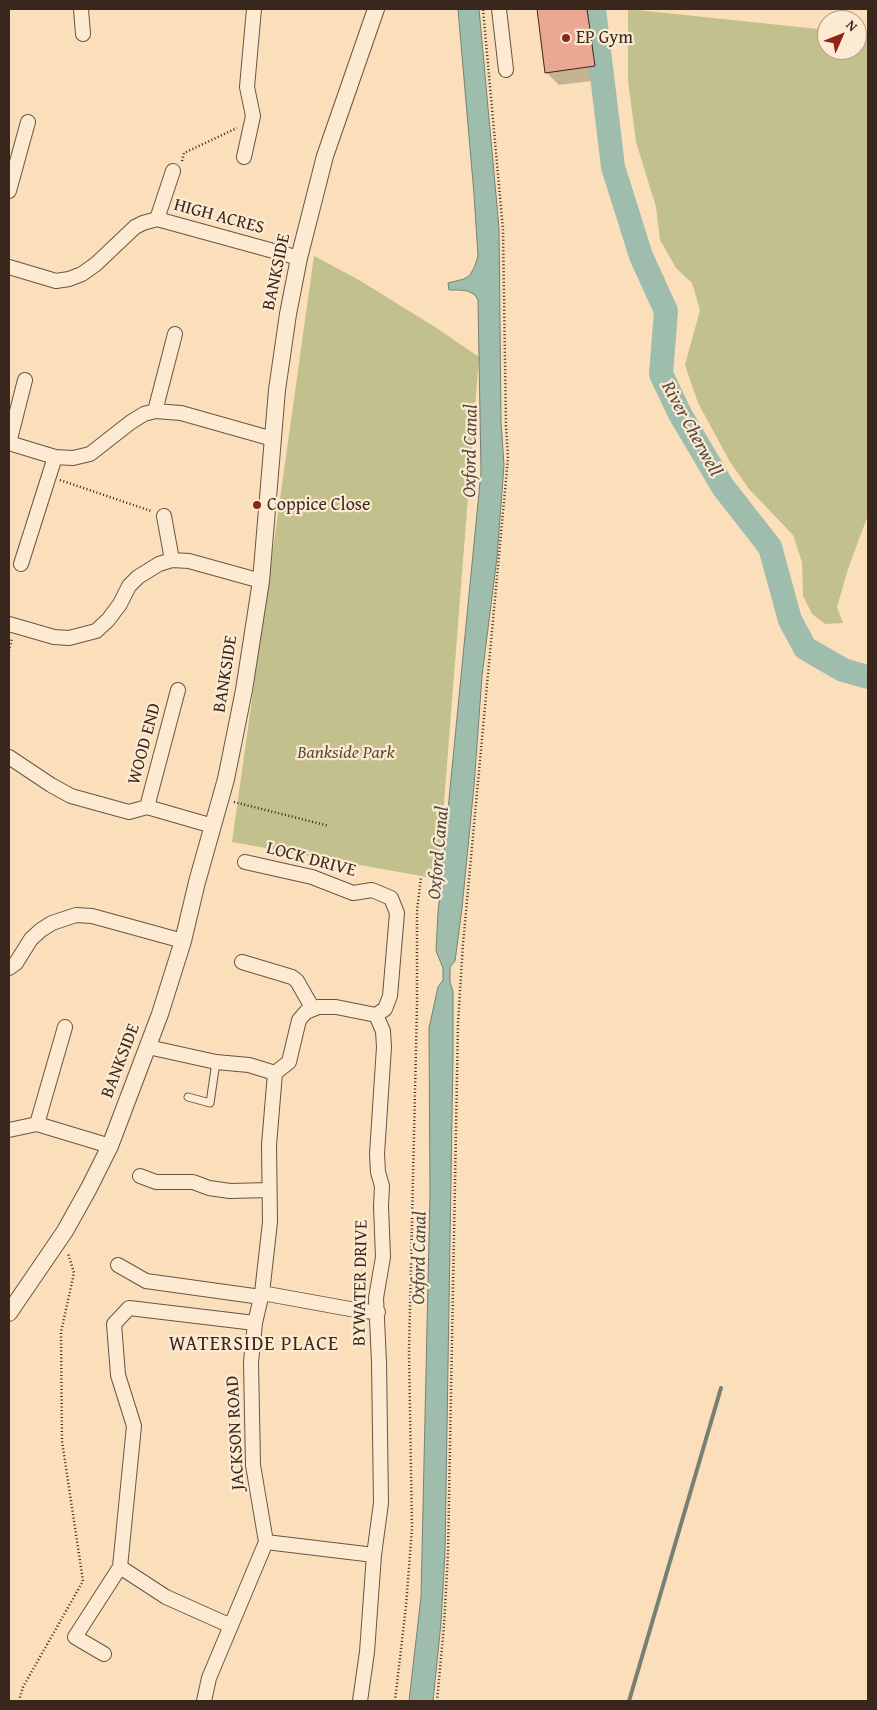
<!DOCTYPE html>
<style>
body{margin:0}
#map{position:relative;width:877px;height:1710px;overflow:hidden;background:#fadfba;font-family:"Gentium Book Plus",serif}
canvas{display:block}
.frame{position:absolute;inset:0;border:10px solid #39271d;pointer-events:none}
.north{position:absolute;left:817px;top:10px;width:50px;height:50px;box-sizing:border-box;background:#fcead2;border:1px solid #ae9c8a;border-radius:50%;rotate:46deg;font-size:14px;font-weight:700;line-height:20px;text-align:center;color:#39271d}
.north::after{content:'';display:block;margin:auto;width:18px;height:22px;background:#8f2418;clip-path:polygon(50% 0,100% 100%,50% 72%,0 100%)}
</style>
<div id="map">
<canvas width="877" height="1710"></canvas>
<div class="frame"></div>
<div class="north">N</div>
</div>
<script>
const context = document.querySelector('canvas').getContext('2d');
context.lineJoin = 'round';
function fill(path, color) { context.fillStyle = color; context.fill(path, 'evenodd'); }
const toPath = rows => new Path2D(rows.map(r => 'M' + r).join(''));
function stroke(path, color, width, dash) { context.strokeStyle = color; context.lineWidth = width; context.lineCap = dash ? 'butt' : 'round'; context.setLineDash(dash || []); context.stroke(path); }
function drawText(font, color, halo, rows, align = 'center') {
  context.font = font + ' "Gentium Book Plus",serif'; context.lineWidth = 4.5; context.setLineDash([]); context.textBaseline = 'middle'; context.strokeStyle = halo; context.fillStyle = color; for (const [text, x, y, turn = 0] of rows) {
    context.save(); context.translate(x, y); context.rotate((+turn || 0) * Math.PI / 180); context.textAlign = isNaN(turn) ? turn : align; if (halo) context.strokeText(text, 0, 0); context.fillText(text, 0, 0); context.restore();
  }
}
fill(toPath([
 [628,9,827,30,827,50,857,50,857,33,868,34,868,515,848,569,837,607,843,623,825,624,812,614,803,596,802,562,793,535,749,489,730,462,698,403,685,365,700,310,692,283,676,268,660,240,656,207,636,142,628,81],
 [314,256,359,280,435,327,479,357,438,879,232,842]
]), '#c2c18d');
const water = toPath([
 [458,9,479,9,499,228,501,422,504,465,497,557,482,676,474,786,462,908,455,961,450,967,450,982,453,992,453,1053,445,1552,441,1623,433,1701,409,1701,421,1597,430,1194,429,1028,438,987,443,980,443,968,436,951,438,912,481,472,478,300,475,295,468,291,459,290,449,290,448,283,464,279,470,275,475,266,478,256,474,194,458,9]
]);
fill(water, '#9fbdac');
stroke(water, '#768173', 1);
fill(toPath([
 [538,9,597,9,608,79,559,85,546,72]
]), '#0003');
stroke(toPath([
 [629,1701,721,1388]
]), '#768173', 4);
stroke(toPath([
 [594,9,613,167,641,256,666,311,661,374,680,414,723,487,770,547,790,620,805,648,843,670,868,677]
]), '#9fbdac', 24);
const building = toPath([
 [537,9,587,9,595,66,545,73,537,9]
]);
fill(building, '#eca793');
stroke(building, '#39271d', 1);
const service = toPath([
 [188,1097,210,1103,216,1062]
]);
const minor = toPath([
 [81,9,83,34],
 [499,9,506,70],
 [244,157,253,116,247,87,254,9],
 [9,191,28,122],
 [157,219,173,171],
 [9,267,56,281,69,279,82,274,96,264,135,227,143,223,157,219,299,258],
 [155,411,181,413,273,439],
 [9,443,55,457,73,458,90,454,131,422,144,414,155,411,175,334],
 [9,443,25,380],
 [164,516,172,560],
 [21,564,55,457],
 [9,624,54,637,69,638,96,631,108,620,120,604,129,586,138,577,159,564,172,560,189,561,261,581],
 [9,757,51,785,71,796,129,812,147,807,213,826],
 [147,807,178,690],
 [245,862,312,877,353,893,372,890,391,898,397,913,390,996,385,1009,376,1015],
 [242,962,292,977,297,981,313,1009],
 [9,968,16,963,31,939,41,930,52,923,76,915,92,916,183,941],
 [148,1047,216,1062,249,1065,275,1073,289,1062,299,1020,306,1012,318,1007,336,1007,376,1015],
 [37,1124,65,1027],
 [9,1130,37,1124,110,1146],
 [140,1176,156,1182,193,1182,209,1188,230,1191,269,1190],
 [118,1265,146,1281,261,1297],
 [262,1293,361,1311,378,1312],
 [266,1542,374,1555],
 [231,1626,166,1597,120,1567,134,1426,118,1375,114,1324,129,1308,255,1323],
 [104,1654,75,1637,120,1567],
 [204,1701,209,1678,266,1542,253,1465,251,1362,255,1323,262,1293,270,1222,269,1145,275,1073],
 [360,1701,367,1652,374,1555,381,1503,379,1362,376,1298,383,1257,381,1206,382,1186,378,1172,377,1154,384,1047,383,1031,376,1015]
]);
const tertiary = toPath([
 [9,1313,65,1231,89,1188,110,1146,160,1014,183,941,197,882,226,779,244,690,261,581,277,390,288,314,299,258,325,156,376,9]
]);
stroke(service, '#695544', 9);
stroke(minor, '#695544', 16);
stroke(tertiary, '#695544', 18);
stroke(toPath([
 [182,161,184,153,237,128],
 [60,480,151,511],
 [9,651,12,638],
 [234,802,329,826],
 [19,1701,23,1687,83,1581,62,1441,61,1332,74,1273,68,1253],
 [395,1701,406,1606,412,1528,409,1352,417,1004,417,911,421,877],
 [437,1701,444,1625,448,1553,458,1023,463,944,508,458,506,426,503,230,483,9]
]), '#39271d', 2.5, [1, 2.5]);
stroke(service, '#fcead2', 7);
stroke(minor, '#fcead2', 14);
stroke(tertiary, '#fcead2', 16);
for (const [x, y, r, color] of [
 [566,38,5,"#8f2418"],
 [257,505,5,"#8f2418"]
]) { const dot = new Path2D(); dot.arc(x, y, r, 0, 2 * Math.PI); context.fillStyle = color; context.fill(dot); stroke(dot, '#fcead2', 2); }
drawText('18px', '#39271d', '#fcead2', [
 ["EP Gym",576,38],
 ["Coppice Close",267,505]
], 'left');
drawText('18px', '#39271d', '#fcead2', [
 ["HIGH ACRES",219,217,15],
 ["BANKSIDE",277,272,-78],
 ["BANKSIDE",226,674,-81],
 ["WOOD END",145,744,-75],
 ["LOCK DRIVE",311,860,15],
 ["BANKSIDE",121,1061,-69],
 ["BYWATER DRIVE",361,1283,-89],
 ["JACKSON ROAD",236,1433,-93]
]);
drawText('italic 18px', '#5b4e39', '#fcead2', [
 ["Bankside Park",346,753]
]);
drawText('italic 19px', '#524c41', '#fcead2', [
 ["River Cherwell",691,429,61],
 ["Oxford Canal",471,451,-89],
 ["Oxford Canal",439,853,-85],
 ["Oxford Canal",420,1258,-89]
]);
context.letterSpacing = '1px';
drawText('20px', '#39271d', '#fcead2', [
 ["WATERSIDE PLACE",254,1345]
]);
context.letterSpacing = '0px';
</script>
